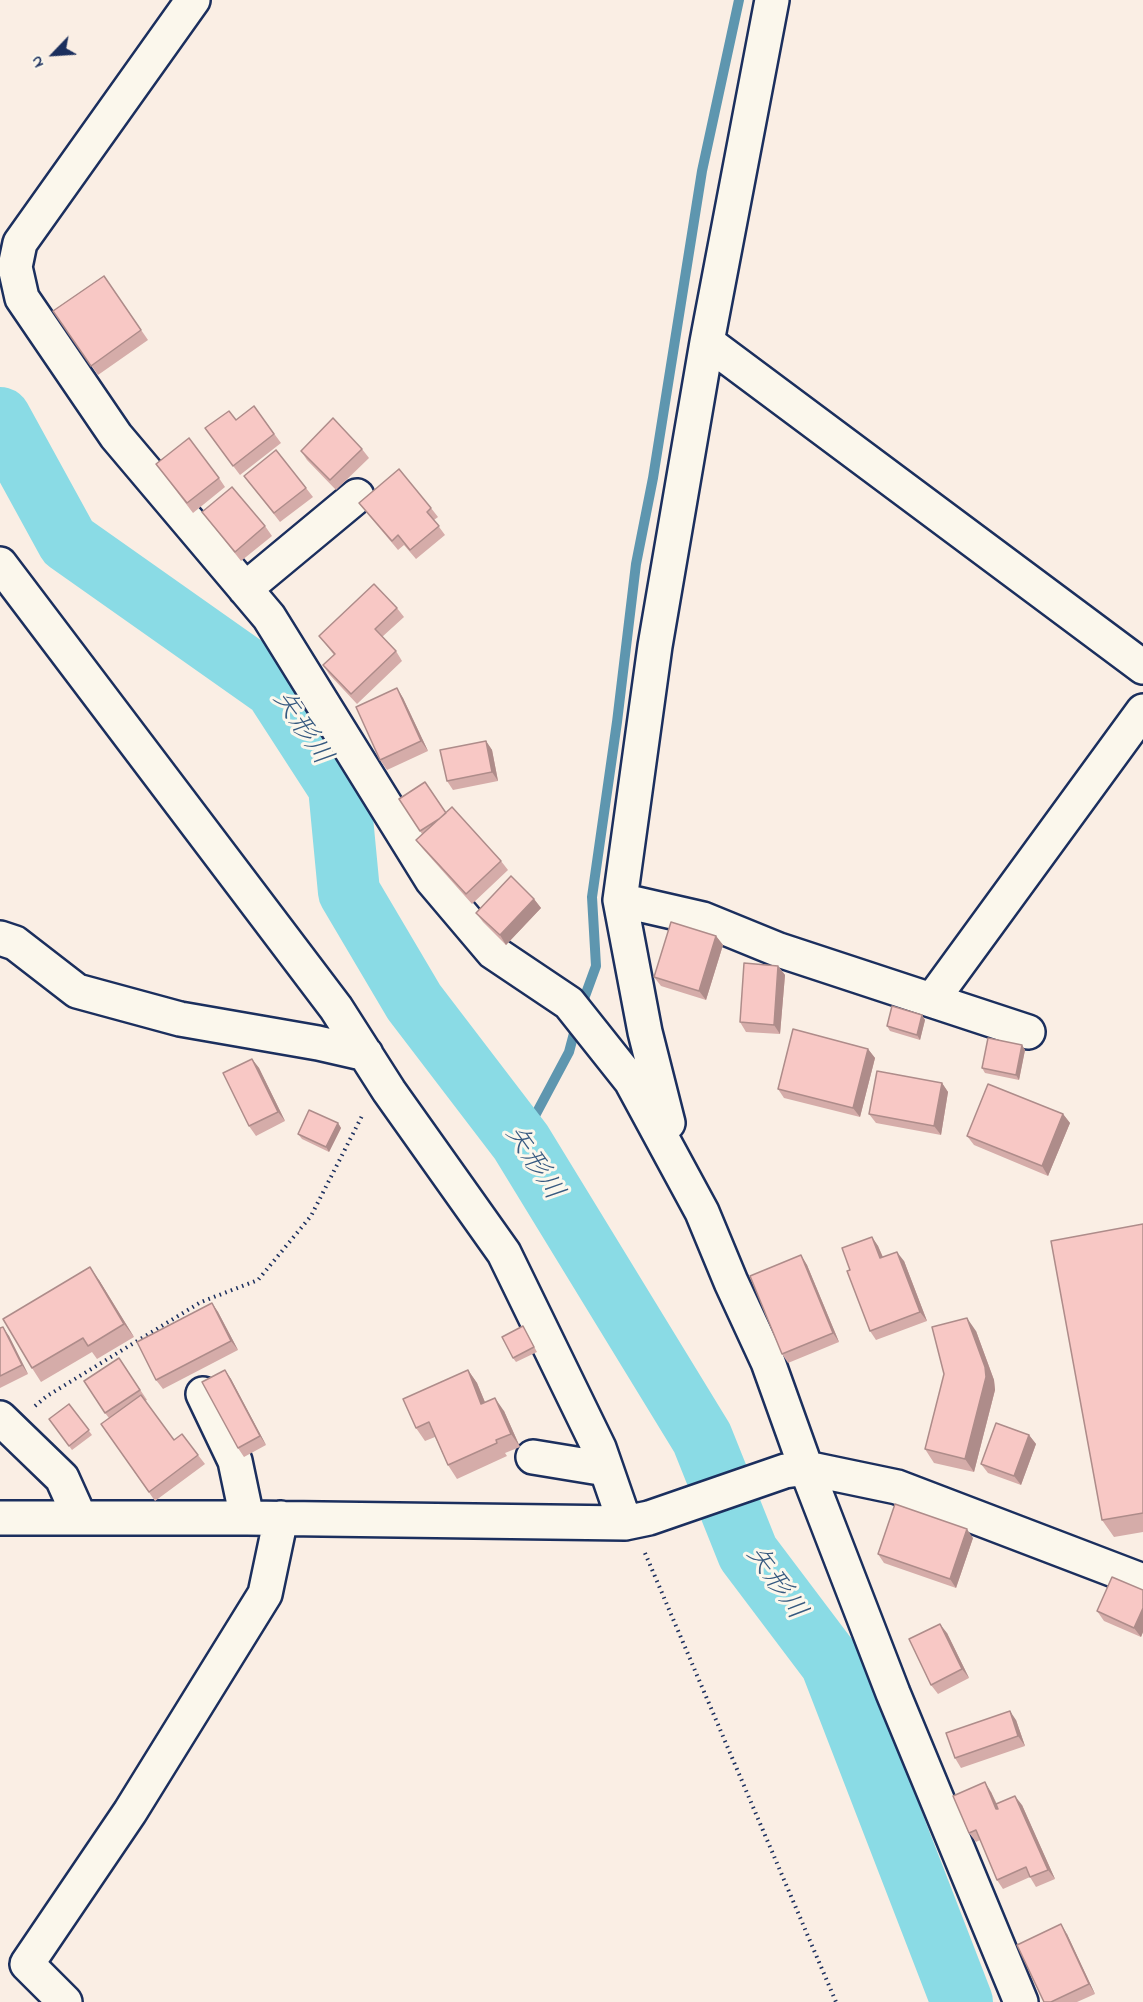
<!DOCTYPE html>
<meta charset="utf-8">
<style>
body{margin:0}
#map{position:relative;width:1143px;height:2002px;overflow:hidden;background:#faeee4;font-family:"Indie Flower",sans-serif}
canvas{display:block}
.north{position:absolute;left:24px;top:24px;width:60px;height:60px;-webkit-text-stroke:4px #fbf7ec;paint-order:stroke;rotate:245deg;font-size:16px;font-weight:700;line-height:24px;text-align:center;color:#1b2f5e}
.north::after{content:'';display:block;margin:auto;width:21px;height:27px;background:#1b2f5e;clip-path:polygon(50% 0,100% 100%,50% 72%,0 100%)}
</style>
<div id="map">
<canvas width="1143" height="2002"></canvas>
<div class="north">N</div>
</div>
<script>
const context = document.querySelector('canvas').getContext('2d');
context.lineJoin = 'round';
const toPath = rows => new Path2D(rows.map(r => 'M' + r).join(''));
function stroke(path, color, width, dash) { context.strokeStyle = color; context.lineWidth = width; context.lineCap = dash ? 'butt' : 'round'; context.setLineDash(dash || []); context.stroke(path); }
function fill(path, color) { context.fillStyle = color; context.fill(path, 'evenodd'); }
function drawText(font, color, halo, rows, align = 'center') {
  context.font = font + ' "Indie Flower","Klee One",sans-serif'; context.lineWidth = 6; context.setLineDash([]); context.textBaseline = 'middle'; context.strokeStyle = halo; context.fillStyle = color; for (const [text, x, y, turn = 0] of rows) {
    context.save(); context.translate(x, y); context.rotate((+turn || 0) * Math.PI / 180); context.textAlign = isNaN(turn) ? turn : align; if (halo) context.strokeText(text, 0, 0); context.fillText(text, 0, 0); context.restore();
  }
}
stroke(toPath([
 [581,1007,596,966,592,897,617,722,636,564,653,478,702,171,739,0],
 [521,1142,569,1052,577,1022]
]), '#5e96af', 10);
stroke(toPath([
 [0,418,68,542,275,688,339,787,349,892,414,1002,521,1142,702,1438,748,1553,831,1663,962,2002]
]), '#8adbe5', 62);
const street = toPath([
 [193,0,20,243,15,267,22,298,116,436,269,617,432,880,493,952,569,1003,631,1081,702,1212,731,1282,768,1362,806,1468,893,1693,1021,2002],
 [707,342,1143,667],
 [0,564,336,1008,389,1091,504,1253,599,1448,625,1523],
 [245,589,357,496],
 [620,900,703,919,779,950,1028,1032],
 [0,938,15,943,77,991,180,1019,318,1043,366,1054],
 [932,1000,1143,711],
 [668,1123,645,1032,620,900,655,646,707,342,772,0],
 [203,1394,235,1461,247,1518],
 [0,1418,62,1478,80,1518],
 [533,1457,606,1469],
 [0,1518,247,1518,625,1523,649,1518,785,1471,806,1468,897,1487,1143,1581],
 [65,2002,27,1964,130,1812,265,1594,281,1518]
]);
stroke(street, '#1b2f5e', 38);
stroke(toPath([
 [35,1406,47,1396,201,1302,258,1280,311,1216,363,1114],
 [645,1553,836,2002]
]), '#1b2f5e', 4, [1.5, 4.5]);
stroke(street, '#fbf7ec', 33);
fill(toPath([
 [104,276,148,340,98,375,53,311],
 [254,406,281,443,240,475,212,438],
 [362,449,369,458,336,490,307,460,301,451],
 [156,464,219,478,225,487,193,513],
 [244,476,306,488,313,497,280,522],
 [359,503,431,508,438,517,434,520,445,535,416,559,404,545,398,550,366,512],
 [202,512,265,526,272,536,241,561],
 [397,608,404,617,382,637,396,651,402,661,357,704,329,674,323,665,334,655,319,636],
 [397,688,403,698,428,751,387,770,380,760],
 [486,741,492,750,498,781,453,790,447,781],
 [399,799,446,813,501,861,508,870,472,904,423,849,416,840,422,834],
 [534,899,541,908,506,945,483,922,476,913],
 [716,936,723,945,706,1000,661,986,654,977],
 [778,966,785,975,780,1034,746,1032,740,1022],
 [922,1015,925,1020,920,1040,890,1031,887,1026],
 [1022,1045,1025,1050,1019,1080,985,1073,982,1068],
 [868,1049,875,1058,860,1117,784,1098,778,1089],
 [252,1059,259,1068,285,1121,256,1136,249,1126],
 [942,1083,948,1092,941,1135,876,1123,869,1114],
 [1063,1114,1070,1123,1048,1176,974,1145,967,1136],
 [338,1123,341,1128,329,1152,302,1139,298,1134],
 [1143,1224,1143,1532,1114,1537,1102,1520],
 [872,1237,878,1246,883,1257,904,1261,927,1321,876,1340,870,1331,850,1270],
 [801,1255,807,1265,839,1342,788,1363,782,1354],
 [99,1280,134,1337,97,1359,92,1352,41,1382,32,1368],
 [212,1303,218,1312,238,1350,163,1389,156,1380],
 [523,1326,537,1352,516,1362,513,1358],
 [0,1328,9,1336,28,1374,0,1388],
 [976,1331,994,1380,995,1390,974,1472,934,1463,925,1449],
 [119,1358,147,1400,145,1401,174,1440,198,1455,205,1464,155,1501,101,1424,109,1418,105,1413],
 [225,1370,231,1379,266,1445,244,1457,238,1448],
 [468,1370,477,1383,485,1402,504,1411,520,1447,505,1453,507,1456,457,1479,448,1465,435,1437,425,1441,416,1428],
 [69,1404,92,1435,72,1450,49,1419],
 [1029,1435,1036,1444,1021,1485,988,1473,981,1464],
 [973,1538,956,1588,884,1563,878,1554],
 [1143,1590,1143,1632,1141,1637,1104,1621,1097,1611],
 [947,1633,969,1678,938,1694,931,1685],
 [1016,1720,1025,1746,961,1768,955,1758],
 [991,1792,997,1804,1022,1805,1055,1879,1036,1887,1030,1877,1003,1889,997,1880,980,1840,976,1842,969,1833],
 [1067,1934,1095,1994,1077,2002,1044,2002]
]), '#d5aca9');
fill(toPath([
 [397,688,403,698,428,751,421,741],
 [486,741,492,750,498,781,492,772],
 [534,899,541,908,506,945,500,935],
 [716,936,723,945,706,1000,699,991],
 [778,966,785,975,780,1034,774,1025],
 [922,1015,925,1020,920,1040,917,1035],
 [1022,1045,1025,1050,1019,1080,1016,1075],
 [868,1049,875,1058,860,1117,853,1108],
 [252,1059,259,1068,285,1121,278,1112],
 [942,1083,948,1092,941,1135,934,1126],
 [1063,1114,1070,1123,1048,1176,1042,1166],
 [338,1123,341,1128,329,1152,326,1147],
 [872,1237,878,1246,887,1267,880,1258],
 [897,1252,904,1261,927,1321,920,1312],
 [801,1255,807,1265,839,1342,833,1333],
 [90,1267,99,1280,134,1337,124,1324],
 [212,1303,218,1312,238,1350,231,1341],
 [967,1318,976,1331,994,1380,995,1390,974,1472,965,1459],
 [3,1327,9,1336,28,1374,22,1365],
 [225,1370,231,1379,266,1445,260,1436],
 [468,1370,477,1383,491,1417,481,1404],
 [495,1398,504,1411,520,1447,511,1434],
 [1029,1435,1036,1444,1021,1485,1014,1476],
 [967,1529,973,1538,956,1588,950,1579],
 [1143,1608,1143,1632,1141,1637,1134,1628],
 [940,1624,947,1633,969,1678,962,1669],
 [1010,1711,1016,1720,1025,1746,1018,1736],
 [985,1782,991,1792,1003,1819,996,1809],
 [1015,1796,1022,1805,1055,1879,1048,1870],
 [1061,1924,1067,1934,1095,1994,1089,1984]
]), '#ae8c8a');
const building = toPath([
 [104,276,141,330,91,366,53,311,104,276],
 [254,406,274,434,233,466,205,428,229,411,236,420,254,406],
 [333,418,362,449,330,480,301,451,333,418],
 [189,438,219,478,187,503,156,464,189,438],
 [276,450,306,488,274,513,244,476,276,450],
 [399,469,431,508,427,512,439,526,410,550,398,535,392,541,359,503,399,469],
 [232,487,265,526,235,552,202,512,232,487],
 [374,584,397,608,375,629,396,651,351,694,323,665,335,654,319,636,374,584],
 [397,688,421,741,380,760,356,707,397,688],
 [486,741,492,772,447,781,440,750,486,741],
 [425,782,446,813,439,819,420,831,399,799,425,782],
 [452,807,501,861,466,894,416,840,452,807],
 [511,876,534,899,500,935,476,913,511,876],
 [671,922,716,936,699,991,654,977,671,922],
 [744,963,778,966,774,1025,740,1022,744,963],
 [892,1006,922,1015,917,1035,887,1026,892,1006],
 [793,1029,868,1049,853,1108,778,1089,793,1029],
 [988,1038,1022,1045,1016,1075,982,1068,988,1038],
 [252,1059,278,1112,249,1126,223,1073,252,1059],
 [877,1071,942,1083,934,1126,869,1114,877,1071],
 [988,1084,1063,1114,1042,1166,967,1136,988,1084],
 [309,1110,338,1123,326,1147,298,1134,309,1110],
 [1143,1224,1143,1513,1102,1520,1051,1241,1143,1224],
 [872,1237,880,1258,897,1252,920,1312,870,1331,847,1271,850,1270,842,1248,872,1237],
 [801,1255,833,1333,782,1354,750,1276,801,1255],
 [90,1267,124,1324,88,1346,83,1338,32,1368,3,1319,90,1267],
 [212,1303,231,1341,156,1380,137,1342,212,1303],
 [967,1318,985,1367,986,1377,965,1459,925,1449,944,1374,932,1327,967,1318],
 [523,1326,534,1347,513,1358,502,1337,523,1326],
 [3,1327,22,1365,0,1376,0,1328,3,1327],
 [119,1358,140,1390,105,1413,84,1381,119,1358],
 [225,1370,260,1436,238,1448,202,1382,225,1370],
 [468,1370,481,1404,495,1398,511,1434,496,1440,497,1443,448,1465,429,1422,416,1428,403,1399,468,1370],
 [141,1395,174,1440,182,1434,198,1455,149,1492,101,1424,141,1395],
 [69,1404,89,1430,69,1446,49,1419,69,1404],
 [996,1423,1029,1435,1014,1476,981,1464,996,1423],
 [895,1504,967,1529,950,1579,878,1554,895,1504],
 [1112,1577,1143,1590,1143,1608,1134,1628,1097,1611,1112,1577],
 [940,1624,962,1669,931,1685,909,1639,940,1624],
 [1010,1711,1018,1736,955,1758,946,1733,1010,1711],
 [985,1782,996,1809,998,1809,996,1804,1015,1796,1048,1870,1030,1877,1026,1867,997,1880,976,1830,969,1833,953,1796,985,1782],
 [1061,1924,1089,1984,1051,2002,1044,2002,1017,1945,1061,1924]
]);
fill(building, '#f8c8c5');
stroke(building, '#ae8c8a', 1.5);
drawText('italic 28px', '#375a80', '#fbf7ec', [
 ["矢形川",300,729,56],
 ["矢形川",532,1164,57],
 ["矢形川",774,1584,55]
]);
</script>
